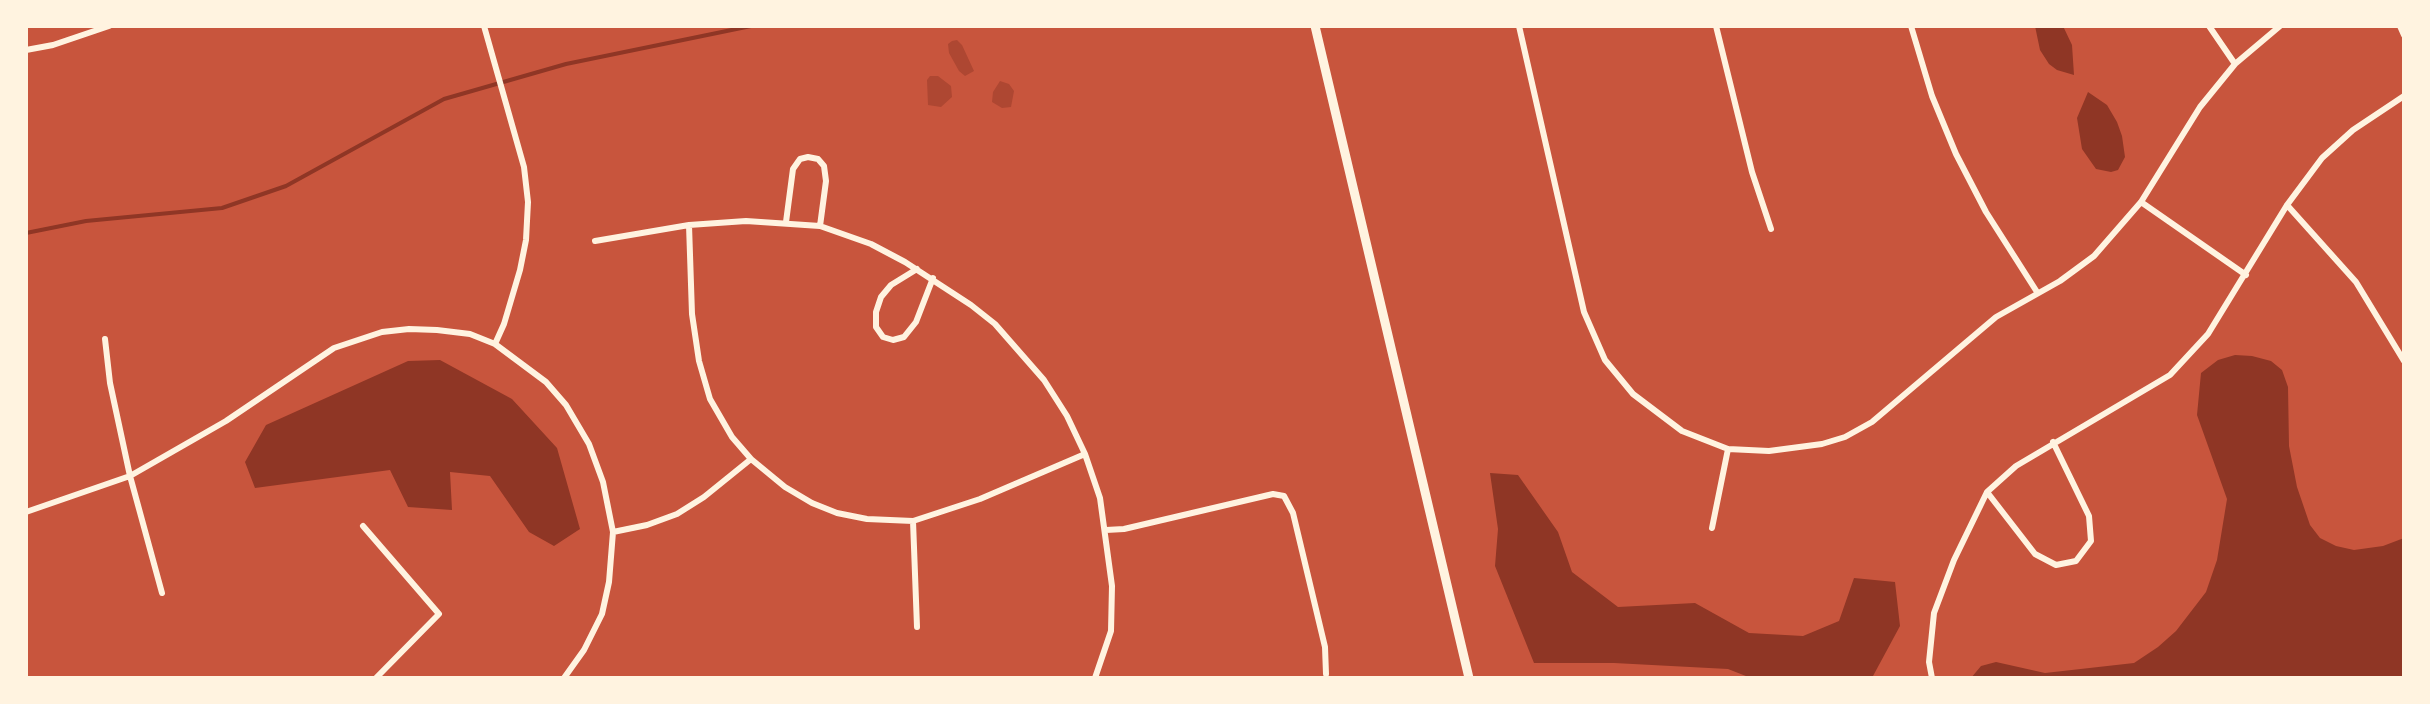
<!DOCTYPE html>
<style>
body{margin:0}
#map{position:relative;width:2430px;height:704px;overflow:hidden;background:#c8553d;font-family:Overpass,sans-serif}
canvas{display:block}
.frame{position:absolute;inset:0;border:28px solid #fff3e0;pointer-events:none}
</style>
<div id="map">
<canvas width="2430" height="704"></canvas>
<div class="frame"></div>
</div>
<script>
const context = document.querySelector('canvas').getContext('2d');
context.lineJoin = 'round';
function fill(path, color) { context.fillStyle = color; context.fill(path, 'evenodd'); }
const toPath = rows => new Path2D(rows.map(r => 'M' + r).join(''));
function stroke(path, color, width, dash) { context.strokeStyle = color; context.lineWidth = width; context.lineCap = dash ? 'butt' : 'round'; context.setLineDash(dash || []); context.stroke(path); }
fill(toPath([
 [957,40,962,45,974,71,965,76,959,71,949,53,948,44,952,41],
 [930,76,938,76,951,86,952,97,941,107,928,105,927,80],
 [1000,81,1009,84,1014,91,1011,107,1002,108,992,102,993,92]
]), '#ae4732');
fill(toPath([
 [2035,26,2063,26,2072,45,2074,75,2057,70,2049,64,2040,50],
 [2088,92,2107,105,2117,122,2122,136,2125,157,2118,170,2111,172,2096,169,2082,149,2077,118],
 [2235,355,2252,356,2271,361,2282,370,2288,387,2289,446,2297,487,2310,525,2320,538,2336,546,2354,550,2383,546,2404,538,2404,678,1971,678,1981,666,1996,662,2045,673,2134,663,2158,647,2176,631,2206,592,2217,560,2227,499,2197,415,2201,373,2218,360],
 [440,360,512,399,557,448,580,529,554,546,529,532,490,476,450,472,452,510,408,507,390,470,255,488,245,462,266,425,408,361],
 [1490,473,1518,475,1558,532,1572,572,1618,607,1695,603,1749,633,1803,636,1839,621,1854,578,1895,582,1900,626,1873,676,1868,678,1751,678,1728,669,1614,663,1534,663,1495,566,1498,529]
]), '#8f3625');
stroke(toPath([
 [26,233,86,221,222,208,286,186,444,99,566,64,751,26]
]), '#8f3625', 4);
stroke(toPath([
 [484,26,524,167,528,202,526,240,520,270,504,324,495,344],
 [1519,26,1584,312,1605,360,1633,394,1682,431,1728,449,1769,451,1822,444,1845,437,1872,422,1996,317,2060,281,2094,256,2141,202,2200,107,2235,64,2280,26],
 [1716,26,1752,172,1771,229],
 [1911,26,1932,96,1956,154,1986,212,2037,292],
 [2209,26,2235,64],
 [2400,26,2404,35],
 [26,50,53,45,109,26],
 [2141,202,2246,275],
 [2287,205,2356,282,2404,361],
 [786,222,793,169,800,159,808,157,818,159,824,166,826,181,820,226],
 [689,225,692,314,699,361,710,399,732,437,751,459,785,487,812,503,837,513,867,519,913,521,980,499,1085,454],
 [595,241,689,225,746,221,820,226,871,244,905,262,971,305,995,324,1044,380,1067,416,1085,454,1100,498,1112,586,1111,631,1095,678],
 [917,269,891,285,881,297,876,312,876,327,883,337,893,340,904,337,916,322,933,278],
 [105,339,110,383,130,476,162,593],
 [1987,492,2035,554,2056,565,2076,561,2091,541,2089,516,2053,442],
 [26,512,130,476,226,421,334,348,382,332,409,329,437,330,470,334,495,344,546,382,566,405,589,444,603,482,613,532,609,582,602,614,584,650,564,678],
 [913,521,917,627],
 [363,526,439,614,376,678],
 [1712,528,1728,449],
 [1106,530,1124,529,1273,494,1284,496,1293,513,1325,647,1326,674],
 [613,532,647,525,677,514,704,497,751,459],
 [1932,678,1929,662,1934,613,1954,560,1987,492,2016,466,2170,375,2208,334,2287,205,2322,158,2353,130,2404,96]
]), '#fff3e0', 6);
stroke(toPath([
 [1315,26,1469,678]
]), '#fff3e0', 9);
</script>
